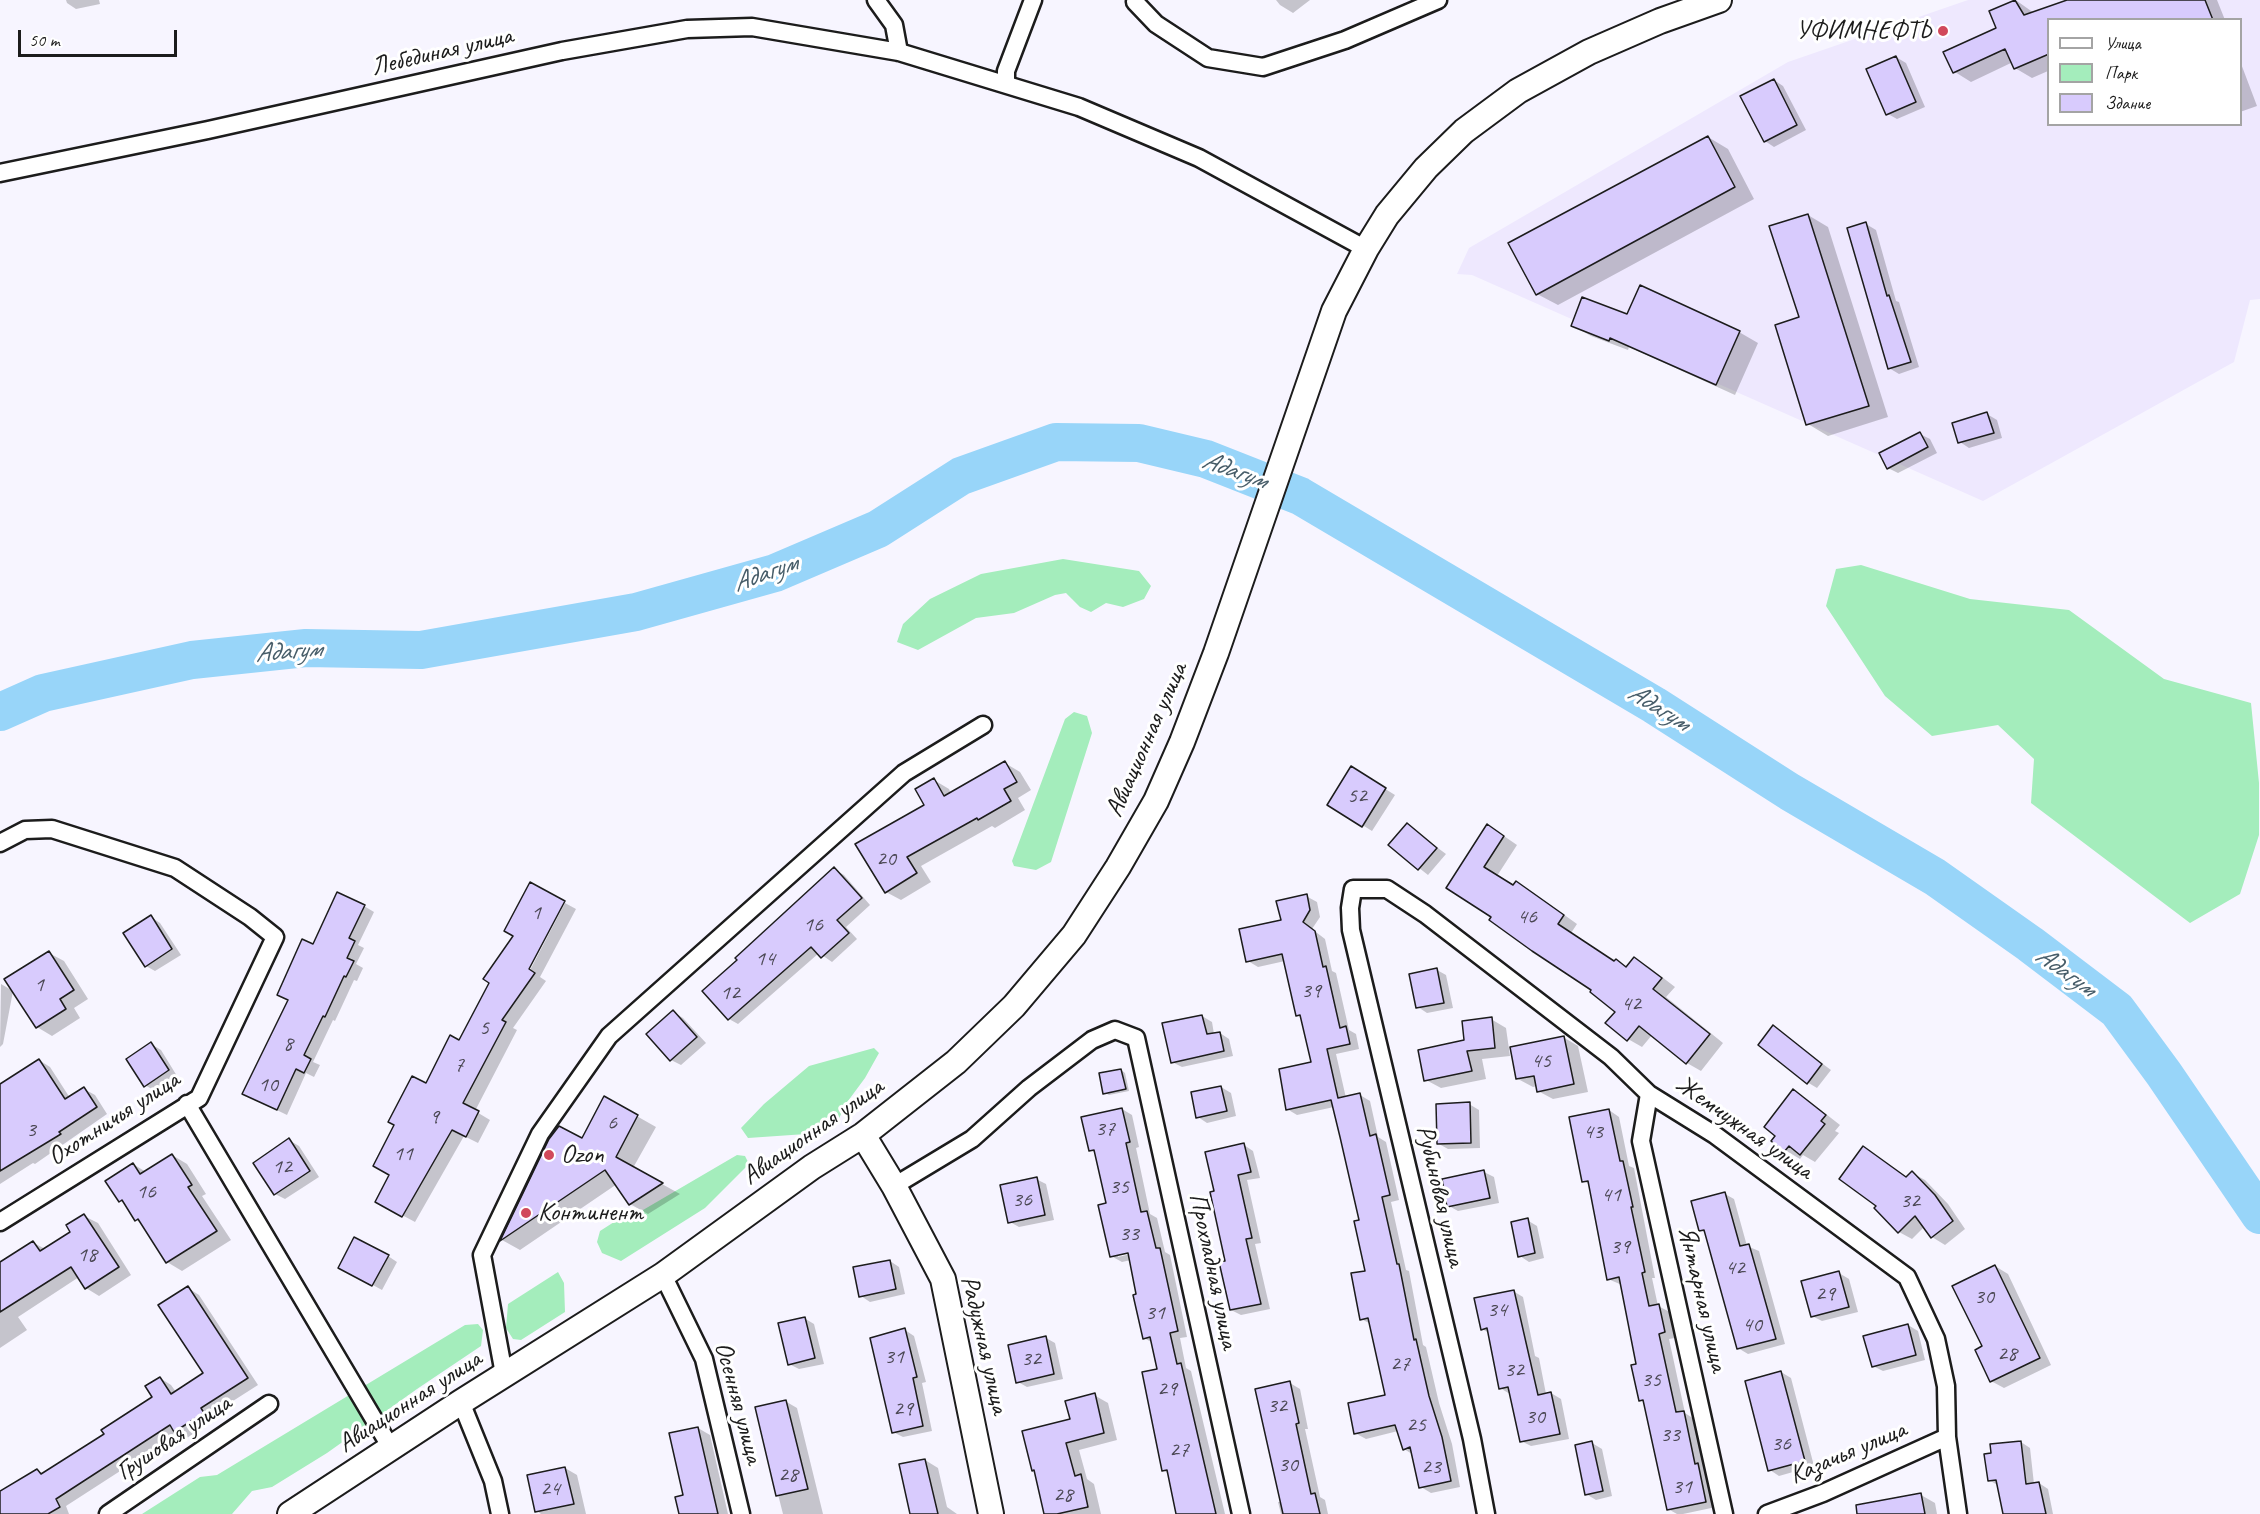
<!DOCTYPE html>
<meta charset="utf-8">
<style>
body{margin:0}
#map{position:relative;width:2260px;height:1514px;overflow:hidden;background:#f7f5ff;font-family:Caveat,sans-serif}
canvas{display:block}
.legend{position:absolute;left:2047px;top:18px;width:195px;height:108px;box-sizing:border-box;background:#fff;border:2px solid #a4a4a4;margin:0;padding:8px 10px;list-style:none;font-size:18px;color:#1c1c1c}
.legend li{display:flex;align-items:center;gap:12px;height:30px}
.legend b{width:30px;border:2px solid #a4a4a4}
.scale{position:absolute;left:18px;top:30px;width:159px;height:27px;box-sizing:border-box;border:3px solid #1c1c1c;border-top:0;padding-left:8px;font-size:18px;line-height:21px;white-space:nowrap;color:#1c1c1c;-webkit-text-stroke:4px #fff;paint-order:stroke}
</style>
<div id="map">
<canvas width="2260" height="1514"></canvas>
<ul class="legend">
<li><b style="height:8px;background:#fff"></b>Улица</li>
<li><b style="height:16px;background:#a4edbc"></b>Парк</li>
<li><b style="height:16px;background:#d8cbfd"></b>Здание</li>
</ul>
<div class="scale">50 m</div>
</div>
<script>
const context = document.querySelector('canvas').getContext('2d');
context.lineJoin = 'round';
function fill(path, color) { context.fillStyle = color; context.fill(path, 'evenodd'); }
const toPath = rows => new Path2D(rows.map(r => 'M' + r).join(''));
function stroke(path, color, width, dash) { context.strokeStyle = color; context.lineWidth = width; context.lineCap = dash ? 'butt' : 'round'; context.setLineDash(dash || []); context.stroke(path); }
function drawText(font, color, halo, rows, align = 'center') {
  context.font = font + ' Caveat,sans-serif'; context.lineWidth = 6; context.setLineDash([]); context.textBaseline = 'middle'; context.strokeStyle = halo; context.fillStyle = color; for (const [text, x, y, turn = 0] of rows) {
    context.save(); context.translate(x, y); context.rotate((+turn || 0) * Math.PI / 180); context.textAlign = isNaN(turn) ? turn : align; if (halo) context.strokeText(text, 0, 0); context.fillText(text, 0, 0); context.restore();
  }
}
fill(toPath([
 [1968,0,2260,0,2260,299,2250,300,2234,362,1983,501,1472,275,1457,274,1469,248,1788,62],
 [2048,20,2240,20,2240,124,2048,124]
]), '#eee8fe');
fill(toPath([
 [1063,559,1139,571,1151,586,1144,599,1123,607,1106,603,1091,612,1080,607,1066,593,1055,595,1014,613,976,618,918,650,897,642,903,624,930,599,981,574],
 [1861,565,1970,599,2069,610,2164,679,2251,703,2259,783,2259,835,2240,894,2190,923,2031,803,2034,759,1998,725,1932,736,1885,696,1826,606,1836,569],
 [1074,712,1087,716,1092,733,1051,862,1036,870,1014,866,1012,861,1065,719],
 [874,1048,879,1053,865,1078,845,1105,838,1121,806,1134,748,1138,741,1128,764,1104,809,1066],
 [737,1155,745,1156,749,1164,705,1208,621,1261,602,1253,597,1242,600,1231,625,1215,631,1217],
 [558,1272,564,1283,565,1312,521,1340,513,1339,506,1328,508,1304],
 [478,1324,483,1330,481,1346,417,1389,327,1453,272,1487,252,1491,232,1514,142,1514,200,1477,217,1475,465,1325]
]), '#a4edbc');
fill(toPath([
 [66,0,99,0,100,4,76,9,67,3],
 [1276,0,1310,0,1293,13,1280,5],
 [2071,0,2217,0,2225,20,2048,20,2048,71,2032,78,2015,68,2013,62,1971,82,1955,72,1998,28,1991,12,2017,1,2034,13],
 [1896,57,1906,63,1925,107,1897,119,1888,114],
 [2240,61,2257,106,2240,112],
 [1774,80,1783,86,1806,130,1774,147,1765,141],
 [1708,137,1728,149,1754,199,1558,305,1537,294],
 [1808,215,1828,227,1888,417,1828,436,1808,424,1800,318],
 [1866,224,1876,230,1896,301,1899,302,1919,367,1899,374,1889,368],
 [1628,316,1739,332,1758,343,1735,395,1629,347,1628,350,1591,336,1573,326],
 [1987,414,1997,420,2002,438,1969,448,1960,442],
 [1920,434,1930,439,1937,453,1898,473,1888,468],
 [1005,763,1020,772,1031,790,1018,798,1025,810,995,828,992,826,921,866,931,882,901,900,886,892,926,805,934,780,949,789,951,794],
 [1361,774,1395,795,1372,831,1329,804],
 [1407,825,1446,854,1428,875,1390,845],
 [1501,834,1517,845,1497,876,1514,887,1517,883,1531,891,1577,924,1571,933,1615,962,1616,961,1628,967,1635,959,1649,967,1675,987,1666,997,1723,1043,1701,1071,1687,1063,1652,1035,1642,1047,1628,1039,1607,1023,1617,1011,1594,990,1493,917,1448,887],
 [834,869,844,875,870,905,846,927,857,939,832,962,819,953,738,1024,729,1019],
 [530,884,524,975,527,976,565,903,576,909,540,977,546,981,513,1028,517,1030,475,1111,490,1120,478,1143,464,1136,415,1222,389,1208,391,1175,426,1085,460,1042,515,936],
 [1306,896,1317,902,1320,917,1312,929,1325,939,1332,971,1336,973,1349,1030,1356,1034,1359,1049,1336,1054,1346,1098,1360,1095,1370,1101,1378,1137,1386,1142,1399,1200,1391,1202,1406,1270,1409,1271,1423,1345,1426,1347,1439,1403,1452,1444,1460,1487,1431,1493,1421,1487,1412,1454,1404,1449,1398,1431,1366,1439,1355,1433,1387,1397,1371,1324,1361,1319,1366,1272,1360,1221,1334,1107,1297,1115,1287,1109,1313,1063,1302,1018,1297,1015,1285,961,1258,967,1248,961],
 [364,906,374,912,358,945,364,948,356,964,363,968,357,981,354,980,335,1021,333,1020,313,1062,320,1065,314,1077,306,1073,287,1115,254,1099,289,1000],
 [151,917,160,923,181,955,155,971,146,966],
 [49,953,64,961,88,999,74,1008,80,1018,52,1036,37,1027],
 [1437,970,1446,975,1453,1008,1427,1013,1418,1007],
 [1,984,13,991,3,1044,0,1047],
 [674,1012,683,1018,706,1043,681,1065,671,1060],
 [1202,1016,1212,1022,1214,1034,1220,1033,1229,1039,1233,1056,1182,1067,1172,1062],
 [1491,1019,1506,1028,1510,1056,1482,1059,1486,1079,1441,1088,1426,1080],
 [1773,1027,1831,1070,1817,1088,1807,1082],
 [1563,1037,1578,1046,1588,1092,1553,1099,1538,1091,1537,1086,1533,1087,1518,1079],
 [151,1044,161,1050,177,1076,155,1091,145,1085],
 [39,1060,50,1067,70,1098,84,1089,95,1095,107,1114,35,1164,33,1163,0,1184,0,1085],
 [1121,1070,1125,1073,1129,1091,1109,1095,1105,1093],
 [1221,1087,1231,1093,1236,1116,1207,1123,1198,1117],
 [1794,1091,1808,1100,1840,1125,1835,1131,1839,1133,1815,1162,1803,1155,1800,1159,1785,1150],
 [605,1098,656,1127,633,1168,680,1194,648,1214,630,1204,617,1184,520,1250,502,1240,550,1140,583,1140],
 [1469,1104,1479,1110,1480,1148,1448,1149,1439,1144],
 [1122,1109,1132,1115,1139,1147,1136,1148,1150,1214,1157,1218,1165,1252,1170,1255,1187,1337,1180,1338,1186,1368,1191,1371,1225,1514,1178,1514,1169,1474,1163,1470,1159,1370,1153,1343,1144,1338,1131,1260,1122,1262,1111,1256,1108,1204,1096,1153,1090,1150],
 [1135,1250,1135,1253,1118,1257,1118,1254],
 [1609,1110,1619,1117,1629,1166,1634,1168,1655,1278,1652,1278,1658,1306,1670,1312,1675,1338,1669,1339,1685,1413,1694,1419,1704,1468,1709,1471,1716,1507,1683,1514,1677,1514,1668,1509,1645,1403,1640,1400,1638,1366,1622,1285,1608,1279,1590,1185,1584,1181],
 [289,1140,299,1146,319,1177,285,1199,275,1194],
 [1244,1145,1253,1151,1260,1178,1247,1180,1261,1243,1255,1244,1270,1309,1241,1315,1231,1310,1227,1262,1216,1192],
 [1864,1148,1907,1177,1912,1173,1925,1180,1948,1204,1965,1229,1945,1245,1932,1237,1924,1227,1912,1239,1899,1232,1879,1205],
 [172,1155,187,1164,206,1194,202,1196,231,1240,182,1271,167,1262,143,1224,136,1220,126,1204,120,1201,133,1164,146,1172],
 [1484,1172,1494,1177,1499,1203,1458,1211,1449,1206],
 [1036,1179,1046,1184,1054,1220,1019,1227,1010,1222],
 [1725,1194,1734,1199,1747,1246,1759,1251,1785,1344,1748,1354,1738,1348,1706,1233,1700,1230],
 [84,1216,98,1223,131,1275,99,1296,86,1288,79,1277,18,1317,27,1330,0,1348,0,1263,34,1243,45,1249,72,1232],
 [1527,1220,1537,1226,1544,1258,1529,1262,1520,1256],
 [388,1256,397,1262,382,1290,340,1267],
 [890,1261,899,1267,905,1294,870,1302,861,1296],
 [1995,1266,2008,1274,2051,1365,2004,1388,1991,1381],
 [1839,1273,1849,1279,1858,1312,1822,1321,1812,1316],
 [188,1288,199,1295,258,1385,211,1415,214,1420,187,1438,179,1433,66,1506,69,1514,0,1514,0,1493,37,1470,44,1474,106,1434,154,1398,160,1378,171,1385,176,1392,205,1374],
 [1513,1291,1523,1297,1535,1356,1539,1358,1546,1394,1551,1393,1561,1399,1569,1439,1531,1446,1521,1441,1510,1394,1500,1388,1489,1333,1482,1329],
 [804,1318,814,1324,824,1364,799,1369,789,1364],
 [1908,1325,1918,1331,1925,1360,1883,1371,1873,1366],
 [905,1330,914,1336,926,1382,922,1383,932,1431,903,1437,893,1432],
 [1046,1338,1055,1343,1063,1379,1027,1387,1018,1382],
 [1781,1372,1791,1378,1814,1466,1779,1476,1770,1470],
 [1290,1383,1300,1389,1308,1429,1305,1429,1320,1497,1325,1500,1328,1514,1281,1514,1278,1502,1282,1502],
 [1094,1395,1108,1403,1117,1440,1079,1450,1087,1479,1094,1484,1101,1514,1045,1514,1036,1470,1071,1420],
 [785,1401,797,1408,823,1514,783,1514,756,1408],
 [698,1428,710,1435,728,1514,681,1514],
 [2021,1442,2030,1448,2034,1484,2039,1483,2048,1489,2053,1514,2004,1514,1999,1486,1989,1480],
 [1592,1443,1602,1449,1612,1496,1596,1500,1586,1494],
 [925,1460,938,1468,947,1507,957,1514,912,1514],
 [565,1468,577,1475,586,1514,541,1514,537,1511],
 [1921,1495,1935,1503,1937,1514,1870,1514]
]), '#0003');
stroke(toPath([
 [0,712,43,693,192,660,306,648,421,650,636,612,775,573,878,529,961,476,1056,442,1139,443,1206,459,1300,496,1654,705,1790,792,1935,877,2030,944,2117,1010,2164,1074,2260,1215]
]), '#98d5f9', 38);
const building = toPath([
 [2015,0,2024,15,2067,0,2205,0,2213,20,2049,20,2049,54,2014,69,2005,49,1953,73,1943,52,1996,28,1989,11,2015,0],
 [1896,56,1916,102,1886,115,1866,69,1896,56],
 [1774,79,1797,125,1764,142,1740,96,1774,79],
 [1708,136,1735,187,1536,295,1508,243,1708,136],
 [1808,214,1869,406,1806,425,1775,325,1799,317,1769,226,1808,214],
 [1866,222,1887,296,1889,295,1911,362,1888,369,1847,228,1866,222],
 [1640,285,1740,331,1716,385,1610,338,1609,341,1571,326,1582,297,1627,314,1640,285],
 [1987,412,1994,433,1958,443,1952,423,1987,412],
 [1920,432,1928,447,1887,469,1879,453,1920,432],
 [1005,761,1017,782,1004,789,1011,801,978,820,977,818,907,857,917,873,885,893,855,844,924,805,915,789,934,778,944,796,1005,761],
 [1351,766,1386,788,1362,827,1327,805,1351,766],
 [1407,823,1437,848,1418,870,1388,845,1407,823],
 [1487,824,1504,836,1484,867,1513,885,1516,881,1564,915,1558,924,1614,961,1616,959,1626,967,1634,957,1662,978,1653,989,1710,1034,1686,1064,1639,1026,1627,1041,1605,1023,1615,1012,1590,992,1591,990,1532,951,1489,920,1491,917,1446,888,1487,824],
 [834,867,862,898,837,920,849,933,821,958,811,947,728,1020,702,991,737,960,735,958,834,867],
 [530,882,565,901,529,969,535,973,502,1020,506,1022,463,1103,479,1111,466,1137,452,1130,402,1217,375,1202,389,1175,373,1166,394,1125,388,1122,412,1076,426,1083,450,1035,459,1040,489,983,483,979,513,936,504,931,530,882],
 [337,892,365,905,349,938,355,941,347,958,354,961,346,977,344,976,325,1017,323,1016,304,1055,311,1059,304,1073,296,1069,277,1110,242,1094,288,1000,277,995,302,939,313,944,337,892],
 [1307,894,1310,910,1303,922,1315,931,1323,967,1326,966,1340,1028,1346,1026,1350,1044,1327,1049,1338,1098,1360,1093,1370,1136,1376,1134,1390,1195,1382,1197,1397,1264,1399,1264,1414,1340,1416,1339,1429,1396,1442,1437,1451,1481,1419,1488,1410,1447,1403,1450,1395,1425,1354,1434,1348,1403,1385,1395,1368,1318,1360,1320,1351,1273,1365,1271,1354,1221,1359,1220,1340,1137,1331,1100,1286,1110,1279,1069,1311,1062,1300,1015,1296,1016,1282,954,1246,962,1239,929,1281,920,1276,901,1307,894],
 [151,915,172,949,145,967,123,933,151,915],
 [49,951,74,990,60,999,66,1009,36,1028,4,979,49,951],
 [1437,968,1444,1003,1416,1008,1409,974,1437,968],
 [673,1010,697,1037,670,1061,646,1034,673,1010],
 [1202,1015,1207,1034,1220,1032,1224,1051,1171,1063,1162,1023,1202,1015],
 [1492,1017,1495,1048,1467,1051,1472,1071,1424,1081,1418,1050,1464,1040,1462,1021,1492,1017],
 [1773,1025,1822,1064,1807,1084,1758,1045,1773,1025],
 [1564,1036,1574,1084,1537,1092,1534,1076,1516,1079,1510,1047,1564,1036],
 [151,1042,169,1070,144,1087,126,1059,151,1042],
 [39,1059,65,1099,84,1087,97,1107,59,1132,61,1134,0,1171,0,1084,39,1059],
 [1121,1069,1126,1089,1103,1094,1099,1073,1121,1069],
 [1221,1086,1227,1111,1196,1118,1191,1092,1221,1086],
 [1793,1089,1826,1115,1821,1121,1825,1124,1800,1155,1789,1146,1784,1152,1771,1141,1775,1136,1764,1127,1793,1089],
 [604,1096,638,1115,616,1157,663,1183,629,1205,605,1170,500,1241,549,1139,559,1126,582,1138,604,1096],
 [1470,1102,1471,1143,1437,1144,1436,1104,1470,1102],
 [1122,1108,1130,1142,1126,1143,1141,1212,1147,1211,1156,1248,1160,1248,1178,1331,1170,1333,1177,1364,1181,1363,1216,1514,1176,1514,1167,1470,1162,1471,1142,1372,1157,1369,1150,1337,1143,1339,1133,1295,1136,1294,1128,1253,1110,1257,1098,1205,1106,1203,1094,1150,1089,1151,1081,1117,1122,1108],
 [1609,1109,1620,1161,1623,1161,1633,1207,1631,1207,1645,1272,1642,1273,1649,1306,1659,1304,1665,1332,1659,1334,1676,1412,1684,1411,1695,1464,1698,1463,1706,1502,1667,1510,1643,1400,1639,1401,1631,1365,1636,1364,1619,1277,1607,1280,1588,1181,1582,1182,1569,1117,1609,1109],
 [289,1138,310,1171,274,1195,253,1163,289,1138],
 [1244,1143,1251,1172,1238,1175,1252,1238,1246,1239,1261,1304,1230,1310,1219,1262,1225,1261,1210,1192,1214,1191,1205,1152,1244,1143],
 [1863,1146,1906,1177,1912,1171,1935,1195,1953,1221,1931,1238,1915,1216,1898,1233,1874,1208,1876,1206,1839,1179,1863,1146],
 [172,1154,192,1185,188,1187,217,1231,166,1263,138,1219,135,1221,122,1200,119,1202,105,1181,133,1163,140,1174,172,1154],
 [1484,1170,1490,1198,1447,1207,1442,1179,1484,1170],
 [1037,1177,1045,1215,1008,1223,1000,1185,1037,1177],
 [1725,1192,1740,1246,1749,1244,1776,1339,1737,1349,1704,1230,1699,1231,1691,1201,1725,1192],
 [84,1214,119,1267,85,1289,71,1267,0,1312,0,1262,33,1241,40,1251,70,1232,66,1225,84,1214],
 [1528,1218,1535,1253,1518,1257,1511,1222,1528,1218],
 [354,1237,389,1255,372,1286,338,1268,354,1237],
 [890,1260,896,1289,859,1297,853,1267,890,1260],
 [1995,1265,2040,1358,1990,1382,1975,1350,1982,1346,1952,1286,1995,1265],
 [1839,1271,1849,1307,1811,1317,1801,1281,1839,1271],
 [188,1286,248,1378,201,1408,204,1413,174,1432,170,1425,56,1499,60,1507,48,1514,0,1514,0,1491,37,1469,41,1474,104,1434,101,1430,152,1397,145,1386,160,1377,171,1394,203,1373,158,1305,188,1286],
 [1514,1290,1538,1395,1551,1392,1560,1434,1520,1442,1508,1387,1499,1389,1487,1328,1481,1330,1474,1298,1514,1290],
 [805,1317,815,1358,788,1365,778,1323,805,1317],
 [1908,1324,1916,1355,1872,1367,1863,1336,1908,1324],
 [905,1328,917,1377,913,1378,923,1426,892,1433,870,1338,905,1328],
 [1046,1336,1054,1374,1016,1383,1008,1345,1046,1336],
 [1781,1371,1805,1461,1768,1471,1745,1381,1781,1371],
 [1290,1381,1299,1423,1296,1424,1311,1494,1315,1493,1320,1514,1283,1514,1255,1389,1290,1381],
 [1095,1393,1104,1433,1066,1443,1075,1476,1081,1474,1088,1507,1057,1514,1044,1514,1034,1470,1032,1471,1022,1431,1070,1419,1065,1401,1095,1393],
 [786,1400,808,1489,776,1496,755,1407,786,1400],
 [698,1427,712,1488,718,1514,679,1514,675,1497,683,1495,669,1433,698,1427],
 [1592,1441,1603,1491,1585,1495,1575,1445,1592,1441],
 [2021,1441,2026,1484,2039,1482,2046,1514,2003,1514,1996,1480,1988,1481,1984,1454,1991,1453,1990,1444,2021,1441],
 [925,1459,938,1514,910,1514,899,1464,925,1459],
 [565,1467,574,1504,535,1512,527,1475,565,1467],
 [1921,1493,1925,1514,1857,1514,1856,1505,1921,1493]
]);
fill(building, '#d8cbfd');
stroke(building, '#1c1c1c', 1.5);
const minor = toPath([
 [876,0,894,25,899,52],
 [1135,2,1156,24,1208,58,1263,67,1345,40,1438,0],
 [1006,83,1006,71,1033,0],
 [0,173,208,130,562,51,687,29,752,27,899,52,1079,107,1199,158,1366,249],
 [0,843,25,830,52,829,175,868,250,917,275,937,199,1098,0,1222],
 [1649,1094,1641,1141,1724,1514],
 [187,1104,391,1448],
 [894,1186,972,1139,1029,1088,1092,1040,1115,1030,1136,1038,1241,1514],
 [663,1275,704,1359,741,1514],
 [504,1374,482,1255,540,1134,609,1036,904,773,983,725],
 [461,1402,493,1481,500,1514],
 [108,1514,269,1404],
 [1486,1514,1472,1439,1351,930,1350,908,1353,889,1387,889,1425,914,1611,1057,1649,1094,1715,1135,1907,1277,1936,1339,1946,1386,1947,1437,1958,1514],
 [1767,1514,1823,1493,1947,1437]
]);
const secondary = toPath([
 [863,1135,894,1186,943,1279,991,1514],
 [290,1514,461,1402,663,1275,812,1167,863,1135,956,1062,1014,1006,1074,935,1118,867,1156,801,1182,742,1216,653,1334,311,1366,249,1387,215,1426,168,1464,131,1518,91,1589,52,1660,21,1719,0]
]);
stroke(minor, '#1c1c1c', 21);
stroke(secondary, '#1c1c1c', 28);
stroke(minor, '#fff', 16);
stroke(secondary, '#fff', 24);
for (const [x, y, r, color] of [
 [1943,31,6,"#d1495b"],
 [549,1155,6,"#d1495b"],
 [526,1213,6,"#d1495b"]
]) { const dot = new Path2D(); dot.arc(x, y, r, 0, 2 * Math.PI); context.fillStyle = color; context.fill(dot); stroke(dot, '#fff', 2); }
drawText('22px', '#4b4854', null, [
 ["52",1357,796],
 ["20",886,859],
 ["1",536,913],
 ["46",1527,917],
 ["16",813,925],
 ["14",765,959],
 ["1",39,985],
 ["39",1311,991],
 ["12",730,993],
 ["42",1631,1004],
 ["5",484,1028],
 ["8",288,1044],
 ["45",1541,1061],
 ["7",459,1065],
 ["10",268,1085],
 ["9",434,1117],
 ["6",612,1123],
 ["37",1105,1129],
 ["3",31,1130],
 ["43",1593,1132],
 ["11",403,1154],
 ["12",282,1167],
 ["35",1119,1187],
 ["16",146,1192],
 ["41",1611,1195],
 ["36",1022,1200],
 ["32",1910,1201],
 ["33",1129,1234],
 ["39",1620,1247],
 ["18",87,1255],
 ["42",1735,1268],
 ["29",1825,1294],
 ["30",1984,1297],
 ["34",1497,1310],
 ["31",1155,1313],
 ["40",1752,1325],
 ["28",2007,1354],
 ["31",894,1357],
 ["32",1031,1359],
 ["27",1400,1364],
 ["32",1514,1370],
 ["35",1651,1380],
 ["29",1167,1389],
 ["32",1277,1406],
 ["29",903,1409],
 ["30",1535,1417],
 ["25",1416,1425],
 ["33",1670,1435],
 ["36",1781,1444],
 ["27",1179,1450],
 ["30",1288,1465],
 ["23",1431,1467],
 ["28",788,1475],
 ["31",1682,1487],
 ["24",550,1489],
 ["28",1063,1495]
]);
drawText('26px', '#1c1c1c', '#fff', [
 ["УФИМНЕФТЬ",1931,31,"right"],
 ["Ozon",561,1155],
 ["Континент",538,1213]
], 'left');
drawText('26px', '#1c1c1c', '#fff', [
 ["Лебединая улица",442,52,-13],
 ["Авиационная улица",1147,740,-66],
 ["Охотничья улица",114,1119,-33],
 ["Жемчужная улица",1744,1128,35],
 ["Авиационная улица",813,1132,-35],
 ["Рубиновая улица",1440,1196,77],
 ["Прохладная улица",1213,1271,78],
 ["Янтарная улица",1702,1299,77],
 ["Радужная улица",984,1345,77],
 ["Авиационная улица",410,1402,-33],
 ["Осенняя улица",738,1403,75],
 ["Грушовая улица",174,1438,-34],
 ["Казачья улица",1848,1453,-23]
]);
drawText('italic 27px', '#475d69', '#fff', [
 ["Адагум",1234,471,20],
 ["Адагум",765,574,-19],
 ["Адагум",288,652,-4],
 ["Адагум",1658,708,32],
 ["Адагум",2065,972,36]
]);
</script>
